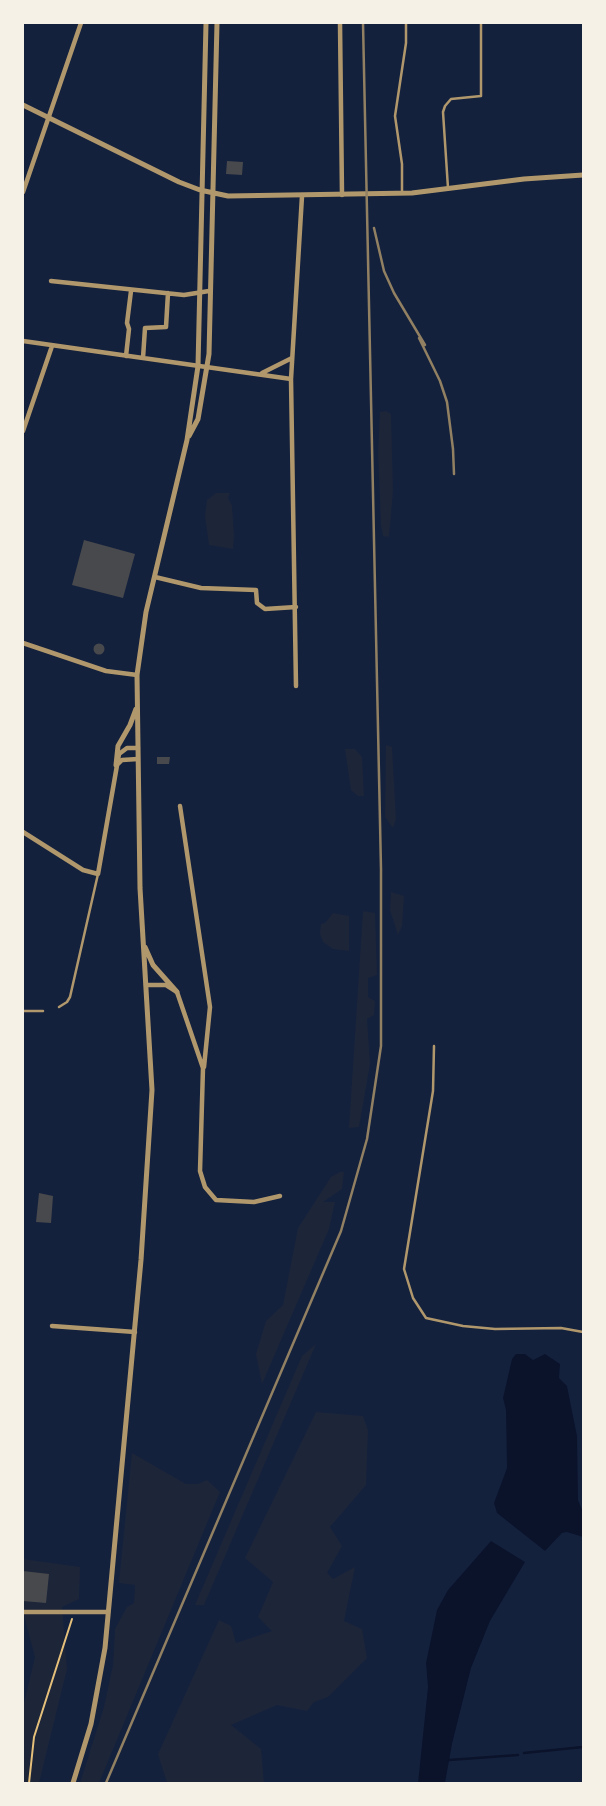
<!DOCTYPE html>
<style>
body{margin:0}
#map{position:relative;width:606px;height:1806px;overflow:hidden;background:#14213d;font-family:Lato,sans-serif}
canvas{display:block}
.frame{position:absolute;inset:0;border:24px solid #f6f1e7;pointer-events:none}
</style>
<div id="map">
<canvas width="606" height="1806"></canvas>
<div class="frame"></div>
</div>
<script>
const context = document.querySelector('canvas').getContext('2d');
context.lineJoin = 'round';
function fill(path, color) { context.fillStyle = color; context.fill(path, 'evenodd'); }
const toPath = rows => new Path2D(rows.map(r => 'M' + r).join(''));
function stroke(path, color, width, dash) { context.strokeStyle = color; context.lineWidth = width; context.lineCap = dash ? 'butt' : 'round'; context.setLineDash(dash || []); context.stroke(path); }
fill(toPath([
 [386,411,391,414,393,490,389,537,383,536,381,525,378,452,380,412],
 [216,493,230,493,228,498,232,506,234,536,233,549,209,545,205,516,207,500],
 [386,745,392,747,396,819,393,828,385,817],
 [345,749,355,749,362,757,364,796,358,796,351,790],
 [391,892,404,896,402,926,398,935,390,910],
 [363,911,375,913,377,975,368,978,368,997,375,1001,374,1015,367,1019,370,1064,359,1127,349,1128],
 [333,913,349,916,349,951,333,949,323,942,320,934,321,924,325,923],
 [340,1172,344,1172,342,1189,323,1202,335,1202,329,1229,262,1384,256,1354,266,1321,283,1305,298,1228,331,1177],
 [316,1344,204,1605,195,1605,302,1356],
 [316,1412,363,1416,368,1430,366,1485,330,1527,342,1546,327,1573,333,1579,355,1567,344,1621,362,1629,367,1658,328,1697,314,1702,307,1711,277,1705,231,1725,261,1749,264,1783,167,1783,158,1754,219,1620,231,1626,236,1643,272,1631,258,1617,273,1582,245,1558],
 [132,1453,186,1484,198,1484,207,1480,220,1492,99,1783,80,1783,104,1707,113,1665,115,1629,127,1607,134,1603,135,1585,119,1583],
 [23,1559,80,1567,79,1599,62,1607,67,1669,39,1783,23,1783,23,1707,35,1657,23,1612]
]), '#1d2539');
fill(toPath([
 [516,1354,525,1354,533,1360,545,1354,560,1364,559,1378,567,1386,577,1436,578,1500,583,1512,583,1537,567,1532,562,1533,545,1551,497,1513,494,1503,507,1468,506,1410,503,1398,512,1359],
 [491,1541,525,1562,490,1621,471,1668,452,1744,445,1783,418,1783,428,1687,426,1663,437,1610,448,1590]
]), '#0b132b');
stroke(toPath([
 [524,1753,583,1747],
 [449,1760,518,1755]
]), '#0b132b', 2.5);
fill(toPath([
 [227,161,243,162,242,175,226,174],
 [84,540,135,554,123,598,72,585],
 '93.5 649a5.5 5.5 0 1 1 11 0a5.5 5.5 0 1 1-11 0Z',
 [157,757,170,757,169,764,157,764],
 [39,1193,53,1196,51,1223,36,1222],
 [23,1571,49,1574,46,1603,23,1601]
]), '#48494c');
stroke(toPath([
 [29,1783,34,1737,72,1619]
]), '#e5c07b', 2);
stroke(toPath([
 [448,188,443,112,445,106,451,99,481,96,481,23],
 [402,193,402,164,395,116,406,43,406,23],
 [59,1007,67,1002,70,997,98,874],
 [23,1011,43,1011],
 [434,1046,433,1091,404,1269,413,1298,426,1318,463,1326,495,1329,561,1328,583,1332]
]), '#b1986c', 2.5);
stroke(toPath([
 [340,23,342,195],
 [23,192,81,23],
 [51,281,184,295,209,291],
 [23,341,291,379],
 [126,356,129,329,127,323,131,291],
 [143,358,145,328,166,327,168,293],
 [262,373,292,358],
 [23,431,52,346],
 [155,577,201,588,256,590,257,603,265,609,296,607],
 [23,643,106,671,137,675],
 [296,686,291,379,302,196],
 [117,765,122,760,138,759],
 [180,806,210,1007,204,1067],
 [23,832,83,870,98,874,119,754,127,748,138,748],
 [146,985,166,985,177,992,203,1068,200,1171,205,1187,216,1200,254,1202,280,1196],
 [52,1326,135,1332],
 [23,1612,108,1612]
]), '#b1986c', 4.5);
stroke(toPath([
 [23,105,179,182,200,190,228,196,412,193,524,179,583,175],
 [189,436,198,419,209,354,217,23],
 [116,765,118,746,130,725,136,709],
 [145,947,153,965,177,992],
 [73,1783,91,1724,105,1648,141,1260,152,1090,140,888,137,675,146,612,187,440,198,366,206,23]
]), '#b1986c', 5);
stroke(toPath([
 [374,228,384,271,394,293,425,345],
 [419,338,440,381,447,402,453,449,454,474],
 [106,1783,341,1231,367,1139,381,1046,381,869,363,23]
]), '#918062', 2.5);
</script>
